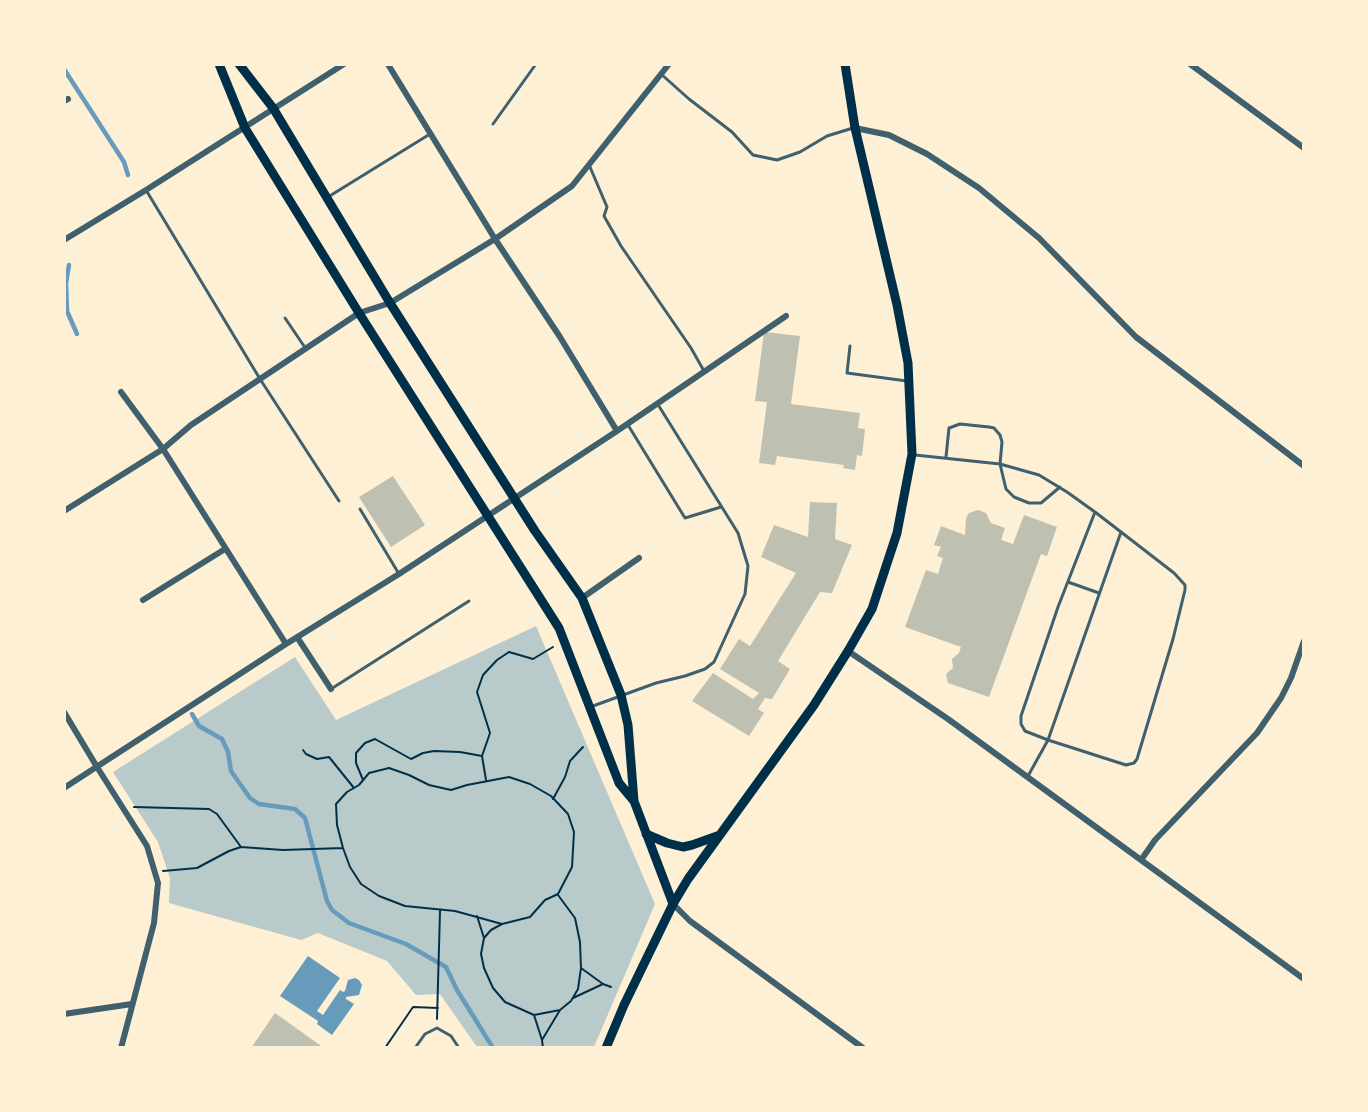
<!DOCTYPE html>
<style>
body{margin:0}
#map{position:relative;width:1368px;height:1112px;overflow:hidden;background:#fdf0d5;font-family:"IBM Plex Serif",serif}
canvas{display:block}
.frame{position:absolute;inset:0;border:66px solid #fdf0d5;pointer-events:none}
</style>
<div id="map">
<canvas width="1368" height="1112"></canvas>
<div class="frame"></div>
</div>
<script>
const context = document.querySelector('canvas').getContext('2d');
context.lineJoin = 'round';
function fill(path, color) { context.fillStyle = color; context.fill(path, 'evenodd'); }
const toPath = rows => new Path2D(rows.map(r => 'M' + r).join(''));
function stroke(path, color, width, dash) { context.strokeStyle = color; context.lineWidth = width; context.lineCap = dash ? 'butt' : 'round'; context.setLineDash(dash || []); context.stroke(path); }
fill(toPath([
 [536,626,655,904,594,1047,477,1047,440,994,416,995,387,961,318,933,301,940,169,903,170,878,158,842,113,772,295,657,336,720]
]), '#b9caca');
fill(toPath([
 [308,956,340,978,317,1011,323,1015,340,990,343,992,345,991,348,980,355,978,359,980,362,985,359,995,346,997,346,999,354,1004,332,1035,317,1024,318,1021,280,996]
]), '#669bbc');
stroke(toPath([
 [64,69,124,162,128,175],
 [69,265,66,283,67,311,77,334],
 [192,714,199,726,222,739,228,752,231,771,250,798,259,804,295,809,305,818,327,901,332,910,349,923,406,944,446,967,457,990,493,1048]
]), '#669bbc', 4.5);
fill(toPath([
 [764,332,800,336,791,404,860,413,858,428,865,429,862,456,857,455,855,470,843,468,844,465,777,456,775,465,759,463,767,402,755,401],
 [393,476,425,525,391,547,359,497],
 [810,502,837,503,835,539,852,545,832,593,820,592,778,661,790,669,772,699,765,698,758,709,764,713,749,736,692,701,713,673,753,699,759,693,720,669,739,639,750,646,796,573,761,557,774,525,808,537],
 [978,510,986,513,991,523,1005,528,1001,540,1013,544,1024,515,1057,527,1047,556,1041,554,989,697,948,683,946,674,953,668,952,659,959,653,961,647,905,627,926,570,938,574,943,558,937,556,941,547,934,545,941,526,965,535,966,518,969,513],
 [275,1013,324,1048,251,1048]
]), '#bec0b2');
stroke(toPath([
 [303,750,306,754,317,759,329,757,354,788],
 [482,756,490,733,477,692,483,675,497,660,509,652,533,659,553,647],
 [363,780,356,763,356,753,365,743,375,739,411,759,423,753,434,751,460,752,482,756,486,780],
 [553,799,565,777,570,761,583,747],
 [134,807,209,809,217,814,241,847],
 [163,871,197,868,229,851,241,847,283,850,343,848],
 [477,916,484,938],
 [502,924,455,911,405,906,379,896,361,884,350,867,343,848,337,825,336,804,347,792,359,785,369,773,389,768,409,775,429,785,451,790,467,785,509,777,530,784,551,796,568,814,574,832,572,867,558,894,545,900,530,917,502,924,491,930,484,938,481,954,484,968,493,988,505,1002,534,1015,560,1010],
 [581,968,603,984],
 [573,998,603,984,611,987],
 [534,1015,542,1040],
 [437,1019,440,911],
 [385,1048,413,1007,438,1008],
 [543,1048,542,1040,560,1010,571,1001,578,989,581,968,580,942,575,918,558,895]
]), '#003049', 2);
stroke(toPath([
 [661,74,689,99,732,132,753,155,777,160,800,152,827,136,853,128],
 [493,124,536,64],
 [590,167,607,207,604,216,621,246,691,348,704,371],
 [146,190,260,379,339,501],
 [328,197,430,134],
 [285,318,306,349],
 [850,346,847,373,907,381],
 [628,425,685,518,721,507],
 [915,455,1000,464,1039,475,1067,492,1095,512],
 [946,457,949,428,960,424,989,427,994,428,1000,435,1002,442,1000,464,1006,489,1014,497,1029,503,1041,503,1060,487],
 [360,509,399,574],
 [1068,582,1099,593],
 [331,689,469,601],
 [593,706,656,683,685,676,705,669,714,662,745,594,748,566,738,533,657,403],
 [1028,776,1048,740,1025,731,1021,724,1021,716,1058,607,1095,512,1121,532,1174,573,1185,585,1185,590,1173,639,1137,759,1134,763,1126,765,1048,740,1121,532],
 [415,1048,425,1034,437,1028,451,1036,459,1048]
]), '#3f606c', 3);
stroke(toPath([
 [1190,64,1304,148],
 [389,66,495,239,560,337,617,431],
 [64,101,68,99],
 [855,128,889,135,927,154,979,188,1039,238,1136,337,1304,466],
 [64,240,146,190,344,64],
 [121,392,163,449,286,644],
 [64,511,163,449,191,425,359,313,390,303,495,239,572,186,669,64],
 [582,598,639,558],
 [143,600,225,549],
 [297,637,331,689],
 [848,651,948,719,1304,979],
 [64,712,97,767,147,846,158,883,154,923,121,1048],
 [64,788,286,644,399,574,617,431,786,316],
 [1141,860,1155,840,1257,733,1281,698,1291,678,1304,641],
 [673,904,690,921,863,1048],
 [64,1014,132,1004]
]), '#3f606c', 6);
stroke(toPath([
 [219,64,245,128,359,313,559,628,619,783,634,801],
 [239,64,273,108,390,303,535,531,582,598,621,695,628,725,634,801,673,904],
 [646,834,667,843,683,847,692,845,720,835],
 [606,1048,624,1005,673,904,688,879,814,705,848,651,872,609,897,533,912,454,908,363,897,305,855,128,845,64]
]), '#003049', 9);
</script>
